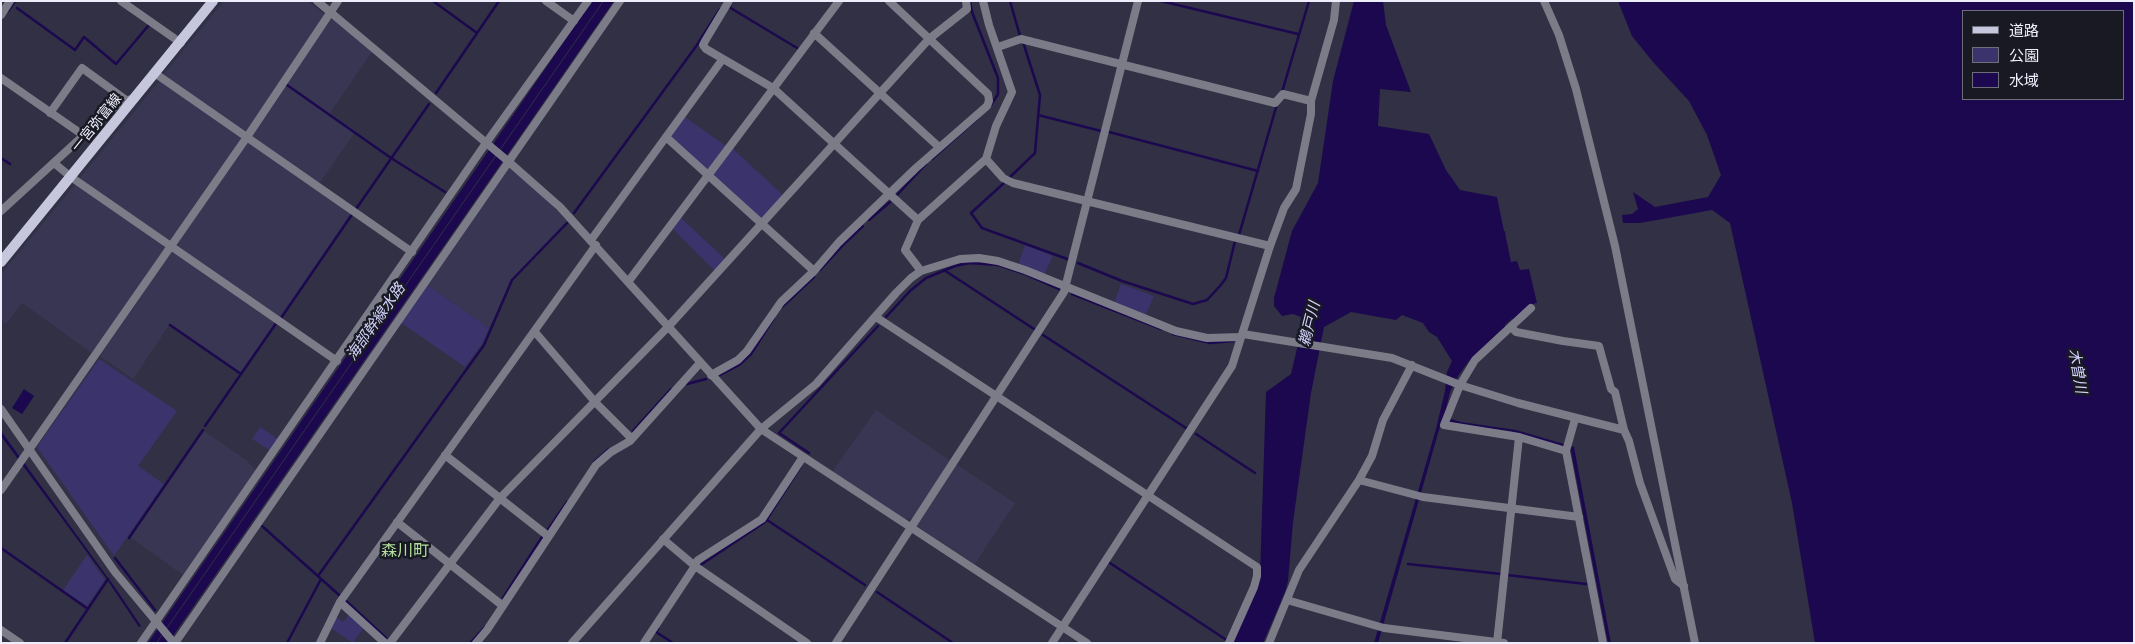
<!DOCTYPE html>
<meta charset="utf-8">
<style>
body{margin:0}
#map{position:relative;width:2135px;height:644px;overflow:hidden;background:#313045;font-family:Rubik,"Noto Sans JP",sans-serif}
canvas{display:block}
.frame{position:absolute;inset:0;border:2px solid #ededfc;pointer-events:none}
.legend{position:absolute;left:1962px;top:10px;width:162px;height:90px;box-sizing:border-box;background:#191923;border:1px solid #6e6e7a;margin:0;padding:6px 9px;list-style:none;font-size:15px;color:#ededfc}
.legend li{display:flex;align-items:center;gap:10px;height:25px}
.legend b{width:25px;border:1px solid #6e6e7a}
</style>
<div id="map">
<canvas width="2135" height="644"></canvas>
<div class="frame"></div>
<ul class="legend">
<li><b style="height:6px;background:#c6c6dd"></b>道路</li>
<li><b style="height:14px;background:#3a336c"></b>公園</li>
<li><b style="height:14px;background:#1c084e"></b>水域</li>
</ul>
</div>
<script>
const context = document.querySelector('canvas').getContext('2d');
context.lineJoin = 'round';
function fill(path, color) { context.fillStyle = color; context.fill(path, 'evenodd'); }
const toPath = rows => new Path2D(rows.map(r => 'M' + r).join(''));
function stroke(path, color, width, dash) { context.strokeStyle = color; context.lineWidth = width; context.lineCap = dash ? 'butt' : 'round'; context.setLineDash(dash || []); context.stroke(path); }
function drawText(font, color, halo, rows, align = 'center') {
  context.font = font + ' Rubik,"Noto Sans JP",sans-serif'; context.lineWidth = 5; context.setLineDash([]); context.textBaseline = 'middle'; context.strokeStyle = halo; context.fillStyle = color; for (const [text, x, y, turn = 0] of rows) {
    context.save(); context.translate(x, y); context.rotate((+turn || 0) * Math.PI / 180); context.textAlign = isNaN(turn) ? turn : align; if (halo) context.strokeText(text, 0, 0); context.fillText(text, 0, 0); context.restore();
  }
}
fill(toPath([
 [224,1,308,1,326,16,246,132,243,133,162,76],
 [334,19,372,52,330,113,356,131,318,185,253,138,251,135,330,20],
 [160,80,244,137,171,242,79,179],
 [251,142,352,213,280,318,179,249,178,242,247,143],
 [510,167,532,185,567,221,512,279,489,328,427,285,506,168],
 [77,182,169,246,93,354,22,303,6,324,1,320,1,274],
 [172,251,276,322,241,373,170,324,133,379,100,356],
 [876,410,951,461,912,518,904,519,832,472],
 [204,431,246,460,257,471,183,575,130,537],
 [956,464,1015,503,975,564,915,525]
]), '#383652');
fill(toPath([
 [685,117,726,146,710,169,706,169,671,138,671,134],
 [732,148,784,196,764,219,760,218,714,177,714,173],
 [680,217,727,261,716,272,672,228],
 [1025,245,1053,256,1044,275,1018,265],
 [1121,284,1154,296,1145,316,1114,303],
 [427,285,489,328,482,344,465,367,400,322],
 [99,359,177,411,138,466,164,484,114,556,37,447],
 [260,427,279,440,271,451,252,439],
 [87,555,105,580,87,606,63,590],
 [350,613,364,627,353,643,331,628,336,617,343,622]
]), '#3a336c');
fill(toPath([
 [592,1,603,1,156,643,148,643],
 [604,1,614,1,168,643,157,643],
 [1354,1,1383,1,1386,25,1411,92,1380,89,1378,126,1429,134,1446,170,1460,190,1497,197,1504,231,1506,232,1505,233,1511,262,1517,261,1520,270,1529,269,1537,303,1535,303,1515,320,1512,319,1505,325,1505,329,1500,331,1469,361,1458,376,1450,392,1444,417,1461,422,1516,430,1574,447,1611,643,1608,643,1571,451,1510,431,1441,423,1378,643,1374,643,1436,429,1445,391,1447,372,1452,361,1437,337,1429,332,1423,323,1402,315,1396,320,1351,312,1324,327,1311,393,1293,522,1288,581,1285,592,1263,643,1231,643,1260,576,1266,392,1291,374,1299,340,1301,317,1293,314,1282,316,1274,306,1274,298,1292,231,1318,183,1333,81],
 [1618,1,2134,1,2134,643,1815,643,1792,503,1730,223,1712,210,1640,223,1623,223,1622,215,1632,214,1638,209,1633,192,1655,207,1708,197,1721,175,1707,135,1689,101,1653,62,1632,36],
 [1964,11,2124,11,2124,99,1964,99],
 [24,389,34,396,22,414,12,408],
 [1,431,116,589,141,626,139,627,106,578,1,436]
]), '#1c084e');
stroke(toPath([
 [433,1,477,33],
 [733,1,729,7,797,48],
 [970,1,972,12,998,78,998,94,991,105],
 [1010,1,1020,36],
 [1161,1,1298,34],
 [17,8,75,50,84,37,116,64,148,26],
 [8,11,15,1],
 [287,85,391,158,445,192],
 [1282,92,1309,1],
 [436,93,499,1],
 [1038,115,1101,131],
 [1109,132,1258,171],
 [1,158,10,164],
 [932,159,978,118],
 [1008,179,1035,153,1040,95,1023,42],
 [1004,183,971,213,982,228,1070,260],
 [896,196,926,164],
 [356,209,429,104],
 [574,213,697,45,720,9],
 [869,220,890,202],
 [1239,235,1277,104],
 [1078,263,1122,281,1193,304,1207,300,1220,286,1226,278,1235,241],
 [820,270,845,243,863,226],
 [944,270,1034,329],
 [1072,294,1161,329],
 [782,307,814,277],
 [886,317,910,291,926,278,955,266,969,263,998,265,1025,274,1059,289],
 [281,318,353,213],
 [170,325,241,374],
 [1173,334,1210,343,1234,341],
 [1043,335,1186,428],
 [720,375,739,365,751,354,774,318],
 [687,384,706,379],
 [205,426,277,322],
 [633,431,671,389],
 [1196,434,1255,473],
 [809,453,779,433,878,326],
 [594,462,609,449],
 [767,520,865,585],
 [262,526,339,595],
 [547,531,567,502],
 [129,538,203,430],
 [1,548,88,609],
 [115,558,155,610],
 [1110,563,1225,639],
 [1408,564,1501,574],
 [699,566,765,522,801,466],
 [1507,575,1586,584],
 [318,576,484,345,512,280,567,223],
 [877,592,953,643],
 [503,598,542,537],
 [345,600,386,638],
 [658,629,656,632,673,643],
 [65,643,108,579],
 [287,643,321,579],
 [470,643,486,626]
]), '#1c084e', 2.5);
stroke(toPath([
 [121,1,181,43],
 [317,1,509,162,560,207,761,429,1087,643],
 [546,1,574,21],
 [729,1,705,41,703,45,706,49,773,88,918,220],
 [1544,1,1559,35,1576,89,1615,246,1695,643],
 [1,15,10,1],
 [814,33,939,147],
 [998,47,1021,39,1275,103,1283,94,1311,101],
 [156,74,412,252],
 [1,78,83,135],
 [50,113,82,68,126,100],
 [666,137,814,271],
 [986,159,1003,178,1013,183,1270,246],
 [54,163,71,177,337,361],
 [1,211,120,102,135,98],
 [591,240,722,60],
 [921,271,905,250,918,220,986,159,996,126,1012,92,989,25,983,1],
 [628,282,839,1],
 [1531,308,1475,360,1460,385,1444,425,1519,437,1566,451],
 [876,317,1257,567,1257,576,1254,587,1229,643],
 [1511,327,1516,332,1563,341,1599,346,1611,389,1615,392,1624,430,1629,441,1640,483,1675,579,1684,586],
 [535,332,596,403,632,439],
 [1243,334,1392,358,1460,385,1518,403,1624,430],
 [711,375,738,360,747,351,781,302,814,271,839,242,916,168,987,106,989,101,988,94,889,1],
 [1,409,115,572,174,643],
 [1575,419,1566,451,1603,643],
 [445,455,548,536],
 [1359,480,1423,497,1579,517],
 [1,490,247,137,338,1],
 [397,522,503,606],
 [663,539,695,566,807,643],
 [694,565,698,560,762,519,803,457],
 [1287,600,1384,628,1504,643],
 [340,602,385,643],
 [1,630,20,643],
 [141,643,486,143,588,1],
 [175,643,620,1],
 [320,643,340,602,596,245],
 [390,643,500,498,668,327,929,39,967,9,966,1],
 [476,643,487,630,596,465,611,452,630,441,700,363],
 [572,643,761,429,816,384,896,293,911,278,921,271,960,259,979,258,998,261,1025,270,1176,331,1207,338,1241,337],
 [644,643,695,566],
 [836,643,1064,292,1138,1],
 [1052,643,1232,366,1270,246,1284,208,1296,189,1311,114,1311,101,1334,20,1336,1],
 [1269,643,1299,570,1359,480,1372,456,1383,420,1412,365],
 [1497,643,1519,437]
]), '#7c7c88', 8);
stroke(toPath([
 [1,262,213,1]
]), '#c6c6dd', 10);
drawText('14px', '#ededfc', '#191923', [
 ["一宮弥富線",97,123,-51]
]);
drawText('italic 15px', '#d4d3fe', '#191923', [
 ["海部幹線水路",376,322,-55],
 ["鵜戸川",1310,324,-76],
 ["木曽川",2077,371,80]
]);
drawText('16px', '#b2df9d', '#191923', [
 ["森川町",405,551]
]);
</script>
